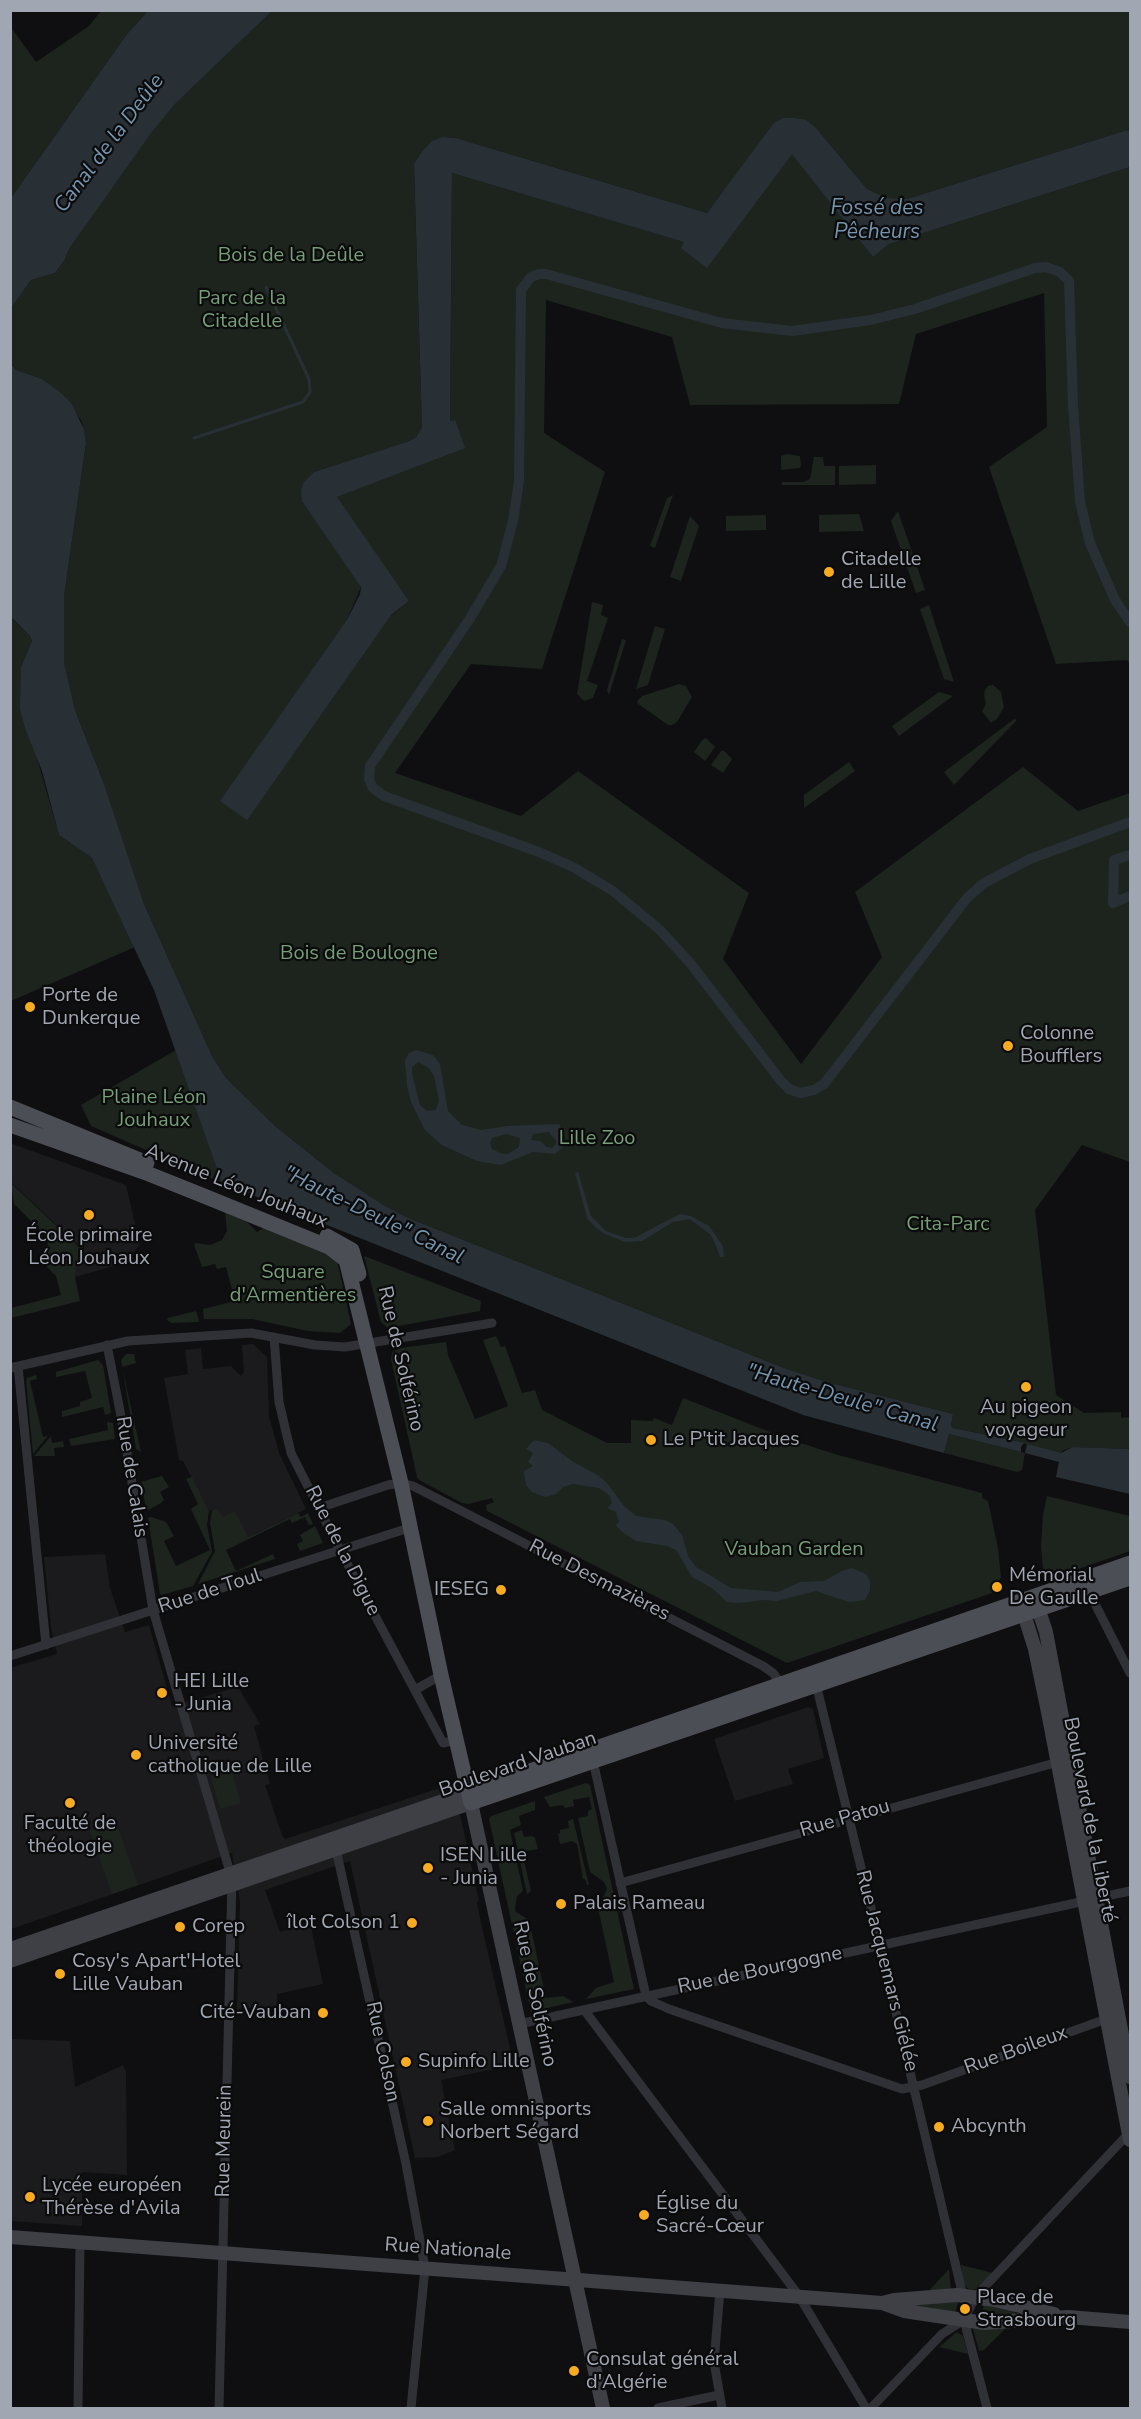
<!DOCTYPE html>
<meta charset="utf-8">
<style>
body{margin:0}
#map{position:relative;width:1141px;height:2419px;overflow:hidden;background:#0f0f11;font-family:"Nunito Sans",sans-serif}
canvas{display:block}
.frame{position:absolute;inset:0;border:12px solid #a0a6b2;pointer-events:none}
</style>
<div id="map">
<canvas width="1141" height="2419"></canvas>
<div class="frame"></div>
</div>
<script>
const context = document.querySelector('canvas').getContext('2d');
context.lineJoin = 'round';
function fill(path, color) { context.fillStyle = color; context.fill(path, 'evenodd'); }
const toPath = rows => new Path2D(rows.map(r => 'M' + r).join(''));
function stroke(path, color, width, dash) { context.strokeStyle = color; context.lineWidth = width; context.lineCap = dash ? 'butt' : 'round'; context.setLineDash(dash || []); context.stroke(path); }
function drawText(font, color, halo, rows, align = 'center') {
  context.font = font + ' "Nunito Sans",sans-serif'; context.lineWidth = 4.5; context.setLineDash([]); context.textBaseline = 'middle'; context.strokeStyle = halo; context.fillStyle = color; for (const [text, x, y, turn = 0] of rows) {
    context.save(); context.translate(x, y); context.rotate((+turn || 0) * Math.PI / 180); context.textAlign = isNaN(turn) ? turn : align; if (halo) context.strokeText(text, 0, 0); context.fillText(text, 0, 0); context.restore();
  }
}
fill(toPath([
 [10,1143,126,1185,140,1245,135,1250,132,1261,75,1277,80,1247,11,1182],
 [253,1344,267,1357,269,1417,275,1438,279,1453,306,1509,248,1537,223,1518,216,1508,209,1511,183,1461,179,1460,164,1378,188,1374,185,1350,201,1348,203,1369,231,1366,241,1376,244,1372,242,1345],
 [105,1554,110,1588,125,1632,149,1625,172,1706,238,1687,260,1724,254,1726,270,1784,265,1785,282,1835,285,1839,452,1784,462,1823,479,1901,477,1902,481,1923,514,2065,441,2080,455,2150,438,2157,415,2158,350,1861,265,1890,280,1932,310,1922,323,1984,277,1994,277,2007,237,2009,240,1902,232,1853,11,1929,10,1668,57,1654,51,1627,44,1557],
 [808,1707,813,1709,824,1758,788,1769,793,1784,735,1801,714,1739],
 [11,2039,70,2041,75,2087,123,2065,126,2071,127,2175,82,2172,82,2226,11,2221]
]), '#1b1b1e');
fill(toPath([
 [101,11,148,11,127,34,11,198,10,26,36,62,89,26],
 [272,11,1130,11,1130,131,1124,131,907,199,887,198,867,189,817,129,723,192,707,213,456,138,443,137,414,164,422,427,416,437,403,444,314,472,361,587,347,620,392,615,409,601,336,497,420,465,454,420,450,422,452,173,685,242,681,247,793,153,873,257,889,244,1130,167,1130,664,1127,660,1056,664,989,467,1047,427,1044,293,916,334,899,404,690,405,672,337,546,300,544,433,605,472,542,669,471,664,395,773,521,816,578,771,749,893,723,959,801,1064,882,957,855,892,1023,767,1078,811,1130,793,1130,1162,1082,1145,1035,1210,1056,1395,1084,1413,1121,1412,1121,1418,1130,1417,1130,1449,1073,1447,1062,1451,1060,1458,1021,1442,953,1428,951,1426,953,1414,827,1382,784,1368,406,1217,382,1204,334,1173,275,1126,226,1078,212,1056,144,904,104,784,75,710,64,662,64,596,86,443,84,429,81,420,59,391,42,379,16,370,11,362,10,322,11,308,31,280,55,273,65,259,69,249,151,132,175,104],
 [787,454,800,456,801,465,800,468,781,470,781,456],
 [814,457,823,457,824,466,835,466,835,485,782,485,782,482,803,482,810,479],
 [876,465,876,484,839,485,839,466],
 [673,495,655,548,650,546,667,498],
 [898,511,925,590,916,593,891,521],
 [859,514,864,531,819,532,819,515],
 [766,515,766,530,726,531,726,516],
 [690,516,699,526,681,581,670,577],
 [592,602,603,605,601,615,608,618,587,681,598,685,593,698,584,701,577,694],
 [929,605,954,682,944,679,920,609],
 [10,617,30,636,32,641,21,667,35,751,59,835,92,858,135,947,11,1001],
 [655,626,665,629,648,685,636,689],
 [622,639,626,640,609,695,607,690],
 [679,684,686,686,692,697,677,722,672,725,668,725,637,703,638,700,642,696],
 [993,685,1001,692,1004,707,997,719,991,723,982,711,986,704,984,695,985,690,988,686],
 [939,692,953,696,899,736,892,726],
 [1014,719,1017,720,954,785,944,772],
 [706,738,715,747,705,761,694,752,703,739],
 [721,751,724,751,732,759,723,773,711,765],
 [849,762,855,771,804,808,804,795],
 [176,1050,222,1183,91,1126,81,1105],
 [11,1183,80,1248,75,1277,80,1301,11,1318,11,1308,61,1295,56,1276,42,1262,47,1256,48,1238,14,1204],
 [225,1212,247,1222,257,1232,265,1227,327,1252,337,1260,351,1324,340,1333,308,1331,252,1319,204,1319,203,1309,235,1301,226,1267,217,1269,215,1264,202,1267,194,1245,195,1243,210,1245,222,1240,227,1231],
 [364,1256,481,1301,480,1311,388,1328,381,1322],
 [196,1311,199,1320,198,1322,172,1323,167,1320,168,1318],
 [496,1336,501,1347,505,1346,522,1393,535,1390,542,1410,607,1443,631,1443,631,1420,653,1421,654,1418,672,1425,683,1398,788,1439,838,1455,982,1493,982,1498,988,1501,998,1548,1001,1578,996,1583,992,1593,787,1663,487,1511,486,1505,494,1502,492,1498,469,1504,462,1503,419,1480,417,1477,391,1359,392,1353,400,1348,446,1342,448,1355,475,1419,508,1406,483,1340],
 [126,1354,134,1354,136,1363,122,1367,141,1452,136,1449,121,1360],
 [98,1360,103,1365,111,1413,105,1415,103,1407,62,1417,62,1411,80,1406,80,1402,92,1398,85,1371,56,1377,56,1372],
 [36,1375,37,1379,30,1381,43,1437,48,1436,33,1454,26,1381,27,1378],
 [107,1422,113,1423,115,1439,71,1446,69,1439,108,1430],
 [949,1434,1025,1453,1022,1470,1017,1472,944,1453],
 [51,1436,52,1443,63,1441,64,1447,54,1448,55,1456,34,1456],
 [162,1476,169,1487,160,1492,164,1500,161,1503,148,1510,146,1508,141,1482],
 [192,1477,209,1511,207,1525,212,1552,193,1586,162,1595,160,1594,148,1518,151,1517,166,1522,174,1536,164,1541,176,1566,210,1550,191,1509,198,1504,186,1479],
 [1047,1496,1130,1516,1130,1551,1064,1574,1050,1578,1046,1577,1043,1569,1041,1547,1043,1515],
 [216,1508,223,1517,235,1511,248,1537,298,1513,301,1517,308,1513,313,1524,309,1525,305,1517,292,1523,290,1519,226,1550,236,1571,273,1554,275,1559,198,1584,215,1551,210,1523,212,1510],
 [315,1526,323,1543,300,1551,297,1544,303,1541,300,1535],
 [232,1772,241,1803,220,1809,211,1777],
 [586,1783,590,1785,634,1989,586,1999,596,1988,614,1982,598,1908,607,1889,604,1882,590,1872,578,1818,588,1816,588,1811,592,1809,589,1797,573,1800,574,1806,565,1808,563,1805,550,1807,544,1797],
 [535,1801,535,1810,519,1816,521,1825,510,1830,523,1891,517,1896,515,1908,516,1912,529,1920,546,1998,563,1996,573,2002,531,2012,489,1819,491,1816],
 [573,1819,589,1885,587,1885,585,1879,583,1879,577,1844,572,1841,560,1844,558,1834,560,1833,560,1830,569,1828,568,1821],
 [116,1822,138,1885,112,1894,90,1831],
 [522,1830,524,1837,532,1836,535,1838,538,1849,526,1851,523,1856,531,1891,527,1894,514,1833],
 [961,2265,993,2273,977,2289,972,2290,967,2288,963,2281],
 [949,2269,951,2290,927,2293],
 [959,2300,954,2316,907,2309,908,2303],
 [984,2305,1015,2309,1015,2319,980,2316],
 [977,2327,1007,2327,984,2350,979,2351,973,2329],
 [957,2332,963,2336,968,2354,939,2347]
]), '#1c241d');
fill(toPath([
 [148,11,272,11,175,104,151,133,69,249,65,259,55,273,31,280,11,308,11,322,11,198,127,34],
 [783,118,795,118,806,120,817,129,867,189,887,198,907,199,1124,131,1130,131,1130,167,889,244,873,257,792,154,707,268,681,248,684,242,452,173,450,421,455,420,465,448,337,497,409,601,391,615,247,820,220,801,347,620,360,594,361,587,302,501,301,490,304,482,314,472,407,442,416,437,422,427,414,164,422,152,432,141,443,137,456,138,707,213,774,123],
 [10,362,16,370,42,379,59,391,71,403,84,429,86,443,64,596,64,662,75,710,104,784,144,904,212,1056,226,1078,275,1126,334,1173,382,1204,406,1217,784,1368,827,1382,953,1414,951,1426,953,1428,1021,1442,1024,1443,1021,1447,1021,1452,949,1434,944,1453,803,1415,222,1183,154,990,92,858,59,835,42,771,25,728,20,708,21,667,32,641,30,636,11,617],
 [416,1050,433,1055,440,1064,448,1111,462,1125,481,1130,507,1126,559,1124,563,1131,564,1146,555,1154,533,1152,501,1165,477,1161,442,1145,425,1130,411,1102,407,1086,405,1060,409,1053],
 [418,1062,429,1068,434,1076,439,1101,436,1110,427,1111,420,1105,412,1074,412,1067],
 [549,1132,556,1141,556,1144,552,1148,547,1147,540,1141,531,1140,533,1134],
 [506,1134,520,1138,519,1147,508,1154,502,1154,492,1149,490,1143,492,1138],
 [578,1172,591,1216,606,1231,626,1238,634,1238,680,1214,691,1216,709,1226,723,1246,724,1257,720,1257,717,1248,711,1235,690,1219,673,1222,642,1241,625,1242,605,1234,595,1227,587,1218,575,1173],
 [534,1440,548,1443,572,1461,599,1476,607,1483,624,1506,636,1516,665,1520,673,1524,682,1535,688,1556,696,1567,731,1588,778,1592,800,1582,824,1581,842,1571,852,1568,866,1574,870,1582,870,1590,865,1600,849,1602,816,1591,777,1601,763,1600,739,1603,727,1602,712,1588,692,1577,676,1550,667,1546,636,1541,622,1532,616,1525,619,1522,616,1512,607,1508,612,1503,610,1496,599,1488,573,1484,563,1487,556,1494,545,1497,532,1492,526,1485,524,1474,524,1471,533,1466,528,1462,533,1453,526,1449],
 [1027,1444,1061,1453,1073,1447,1130,1449,1130,1494,1056,1477,1059,1462,1025,1453]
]), '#283036');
stroke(toPath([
 [194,438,303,402,310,392,309,379,266,287]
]), '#283036', 3);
stroke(toPath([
 [1130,622,1115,600,1090,543,1080,502,1073,405,1069,281,1060,272,1046,267,1035,268,915,309,871,320,792,331,722,323,546,274,539,274,531,277,521,290,519,481,513,521,501,566,469,620,370,766,369,779,373,788,384,796,539,852,573,867,613,891,660,930,691,964,781,1081,789,1089,800,1093,814,1090,824,1084,967,898,984,883,1030,859,1130,822],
 [1130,855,1114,860,1113,903,1130,896]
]), '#283036', 10);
stroke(toPath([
 [274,1337,279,1402,291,1453,340,1550,443,1743,456,1740],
 [107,1345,121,1416,153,1610,232,1879,219,2408],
 [18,1366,46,1645],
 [10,1368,128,1341,251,1333,315,1345,345,1347,492,1323],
 [319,1508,388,1485,401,1483,413,1486,763,1666,773,1673,784,1688],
 [1089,1592,1130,1673],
 [10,1656,409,1528],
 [816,1684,881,1949,963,2296],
 [415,1690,441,1675],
 [593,1761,646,1996],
 [335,1845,406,2164,425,2268,411,2408],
 [620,1883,1062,1761],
 [1097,1898,1130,1891],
 [646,1996,651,2001,669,2009,902,2089,922,2085,1112,2017],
 [585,2011,799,2296,866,2408],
 [519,2024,1085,1901],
 [720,2290,714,2362,722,2408],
 [964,2320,975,2297,1130,2132],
 [964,2320,987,2408],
 [78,2408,80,2242],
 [658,2408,719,2395],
 [871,2408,942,2334,964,2320]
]), '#303136', 9);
stroke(toPath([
 [10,1949,469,1792],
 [10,1961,471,1803,603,2408],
 [1130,2077,1046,1632,1034,1596,1027,1603,1023,1611,1035,1649,1048,1712,1130,2140],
 [10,2237,882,2303,904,2311,984,2323,1068,2317,1130,2322],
 [882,2303,894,2300,957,2295,995,2300,1054,2314]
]), '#3e4046', 14);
stroke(toPath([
 [10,1107,147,1163],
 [10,1125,149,1174,204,1196,329,1247,346,1260,401,1483,441,1675,471,1803,1130,1578],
 [327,1236,352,1250,359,1274],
 [469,1792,1130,1563]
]), '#4c4e55', 15);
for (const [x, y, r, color] of [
 [829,572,6,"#f6ab22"],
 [30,1007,6,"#f6ab22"],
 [1008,1046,6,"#f6ab22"],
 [89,1215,6,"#f6ab22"],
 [1026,1387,6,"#f6ab22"],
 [651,1440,6,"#f6ab22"],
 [997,1587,6,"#f6ab22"],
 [501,1590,6,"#f6ab22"],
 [162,1693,6,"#f6ab22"],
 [136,1755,6,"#f6ab22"],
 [70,1803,6,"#f6ab22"],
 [428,1868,6,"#f6ab22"],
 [561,1904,6,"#f6ab22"],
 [412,1923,6,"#f6ab22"],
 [180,1927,6,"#f6ab22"],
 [60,1974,6,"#f6ab22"],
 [323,2013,6,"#f6ab22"],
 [406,2062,6,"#f6ab22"],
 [428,2121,6,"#f6ab22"],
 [939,2127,6,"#f6ab22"],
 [30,2197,6,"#f6ab22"],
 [644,2215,6,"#f6ab22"],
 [965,2309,6,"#f6ab22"],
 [574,2371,6,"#f6ab22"]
]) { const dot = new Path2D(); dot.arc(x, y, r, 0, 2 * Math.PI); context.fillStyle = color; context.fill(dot); stroke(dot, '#0b0b0c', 2); }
drawText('20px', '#769e78', '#0b0b0c', [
 ["Bois de la Deûle",291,256],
 ["Parc de la",242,299],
 ["Citadelle",242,322],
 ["Bois de Boulogne",359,954],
 ["Plaine Léon",154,1098],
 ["Jouhaux",154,1121],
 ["Lille Zoo",597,1139],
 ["Cita-Parc",948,1225],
 ["Square",293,1273],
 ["d'Armentières",293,1296],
 ["Vauban Garden",794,1550]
]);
drawText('20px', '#a0a6b2', '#0b0b0c', [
 ["Citadelle",841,560],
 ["de Lille",841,583],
 ["Porte de",42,996],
 ["Dunkerque",42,1019],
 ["Colonne",1020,1034],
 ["Boufflers",1020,1057],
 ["École primaire",89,1236,"center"],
 ["Léon Jouhaux",89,1259,"center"],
 ["Au pigeon",1026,1408,"center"],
 ["voyageur",1026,1431,"center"],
 ["Le P'tit Jacques",663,1440],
 ["Mémorial",1009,1576],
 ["De Gaulle",1009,1599],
 ["IESEG",489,1590,"right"],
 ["HEI Lille",174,1682],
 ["- Junia",174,1705],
 ["Université",148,1744],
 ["catholique de Lille",148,1767],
 ["Faculté de",70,1824,"center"],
 ["théologie",70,1847,"center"],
 ["ISEN Lille",440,1856],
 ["- Junia",440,1879],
 ["Palais Rameau",573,1904],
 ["îlot Colson 1",400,1923,"right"],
 ["Corep",192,1927],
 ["Cosy's Apart'Hotel",72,1962],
 ["Lille Vauban",72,1985],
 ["Cité-Vauban",311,2013,"right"],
 ["Supinfo Lille",418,2062],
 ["Salle omnisports",440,2110],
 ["Norbert Ségard",440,2133],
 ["Abcynth",951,2127],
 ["Lycée européen",42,2186],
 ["Thérèse d'Avila",42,2209],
 ["Église du",656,2204],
 ["Sacré-Cœur",656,2227],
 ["Place de",977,2298],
 ["Strasbourg",977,2321],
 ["Consulat général",586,2360],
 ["d'Algérie",586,2383]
], 'left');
drawText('20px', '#a0a6b2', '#0b0b0c', [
 ["Avenue Léon Jouhaux",236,1187,22],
 ["Rue de Solférino",400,1359,77],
 ["Rue de Calais",131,1477,81],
 ["Rue de la Digue",342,1551,63],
 ["Rue Desmazières",599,1581,27],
 ["Rue de Toul",210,1592,-18],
 ["Boulevard Vauban",518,1765,-19],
 ["Rue Patou",845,1819,-16],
 ["Boulevard de la Liberté",1089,1820,79],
 ["Rue de Bourgogne",760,1971,-12],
 ["Rue Jacquemars Giélée",886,1971,76],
 ["Rue de Solférino",534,1994,78],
 ["Rue Boileux",1016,2051,-20],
 ["Rue Colson",382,2052,78],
 ["Rue Meurein",225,2141,-89],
 ["Rue Nationale",448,2250,4]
]);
drawText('italic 21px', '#7595af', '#0b0b0c', [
 ["Canal de la Deûle",110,144,-53],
 ["Fossé des",877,209],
 ["Pêcheurs",877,233],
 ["\"Haute-Deule\" Canal",373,1216,26],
 ["\"Haute-Deule\" Canal",842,1399,16]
]);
</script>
